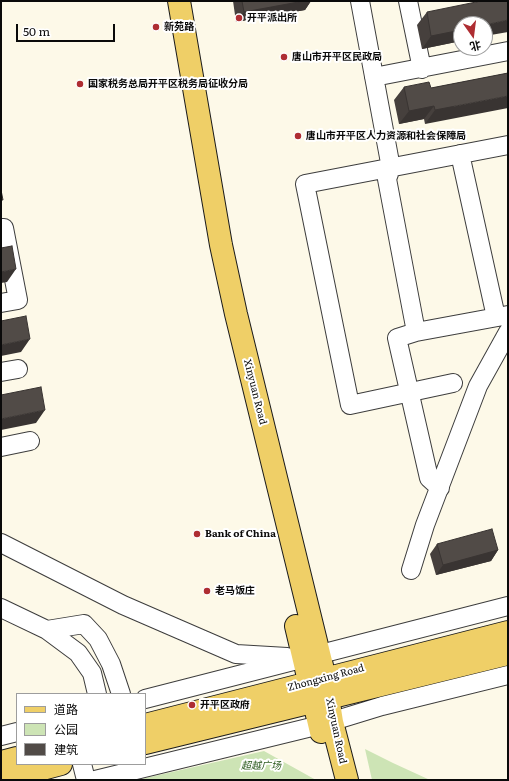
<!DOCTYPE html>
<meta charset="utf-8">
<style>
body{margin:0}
#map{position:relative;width:509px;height:781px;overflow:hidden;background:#fdf9e8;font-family:Literata,"Noto Sans SC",serif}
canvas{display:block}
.frame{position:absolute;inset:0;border:2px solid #0a0a0a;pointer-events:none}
.legend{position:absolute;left:16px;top:693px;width:130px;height:72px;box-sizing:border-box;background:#fff;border:1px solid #9d9d9d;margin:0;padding:5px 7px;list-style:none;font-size:12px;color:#0a0a0a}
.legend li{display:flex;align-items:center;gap:8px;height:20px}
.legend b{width:20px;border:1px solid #9d9d9d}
.north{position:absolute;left:453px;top:16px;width:40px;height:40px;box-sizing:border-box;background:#fff;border:1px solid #9d9d9d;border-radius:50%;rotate:166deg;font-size:11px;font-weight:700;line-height:16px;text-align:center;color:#0a0a0a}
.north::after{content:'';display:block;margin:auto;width:14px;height:18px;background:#ae2d32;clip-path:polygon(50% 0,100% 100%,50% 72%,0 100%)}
.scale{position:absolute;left:16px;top:24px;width:99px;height:18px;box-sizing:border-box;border:2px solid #0a0a0a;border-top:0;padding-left:5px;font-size:12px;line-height:14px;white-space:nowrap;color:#0a0a0a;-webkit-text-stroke:3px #fff;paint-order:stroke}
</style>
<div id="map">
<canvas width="509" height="781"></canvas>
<div class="frame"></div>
<ul class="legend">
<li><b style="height:5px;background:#efcf67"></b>道路</li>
<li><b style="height:11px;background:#cde4b5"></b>公园</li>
<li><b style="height:11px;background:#514b47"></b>建筑</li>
</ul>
<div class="north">北</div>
<div class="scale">50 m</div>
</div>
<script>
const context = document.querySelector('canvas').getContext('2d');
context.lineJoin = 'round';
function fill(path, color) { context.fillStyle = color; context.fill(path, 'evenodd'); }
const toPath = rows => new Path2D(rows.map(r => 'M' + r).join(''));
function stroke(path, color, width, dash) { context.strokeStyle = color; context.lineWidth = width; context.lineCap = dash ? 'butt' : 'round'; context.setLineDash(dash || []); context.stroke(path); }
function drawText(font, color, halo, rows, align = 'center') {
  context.font = font + ' Literata,"Noto Sans SC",serif'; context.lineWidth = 4; context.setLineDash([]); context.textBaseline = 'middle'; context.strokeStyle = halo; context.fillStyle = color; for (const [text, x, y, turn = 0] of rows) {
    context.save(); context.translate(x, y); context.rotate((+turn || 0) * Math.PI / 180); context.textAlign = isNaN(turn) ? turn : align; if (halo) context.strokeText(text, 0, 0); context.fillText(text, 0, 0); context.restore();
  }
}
fill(toPath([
 [365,749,393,763,430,780,372,780],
 [264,751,316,780,137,780]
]), '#cde4b5');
const minor = toPath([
 [360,1,391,168,387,179,416,332,508,315],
 [408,1,422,69],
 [374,77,508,51],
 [460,154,496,317],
 [1,228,4,228,18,300,1,303],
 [416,332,397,338,429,478,440,488],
 [1,372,18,369],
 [453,383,350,405,305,184,508,145],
 [1,447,30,441],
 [1,543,123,605,236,654,287,657],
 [411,570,425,525,478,386,508,332],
 [1,608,47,630,78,653,92,673,97,694],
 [47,630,84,624,98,639,111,664,121,694],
 [145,699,508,606],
 [1,736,17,732],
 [82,764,86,780],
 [95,780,320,725,382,706,508,675]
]);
const major = toPath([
 [179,1,221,245,236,314,325,678,332,722,347,780],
 [296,626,321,732],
 [145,725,508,632],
 [145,743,508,654],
 [1,762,17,758],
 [1,780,61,764]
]);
stroke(minor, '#3d3d3d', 20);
stroke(major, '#1b1b1b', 24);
stroke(minor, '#fff', 18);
stroke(major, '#efcf67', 22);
fill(toPath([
 [233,1,311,1,305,10,236,22],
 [427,12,461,24,461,41,422,49,417,25],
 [508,73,425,124,424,119,399,124,394,100,404,87,431,88],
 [437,544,498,550,491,561,436,575,430,554]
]), '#46403d');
fill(toPath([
 [304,1,311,1,305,10,236,22,244,12],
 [508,20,508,32,485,36,485,25],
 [461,30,461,41,422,49,431,36],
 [508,96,508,108,425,124,435,110],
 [434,106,424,119,399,124,409,111],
 [16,269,7,282,1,283,1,272],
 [30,339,21,352,1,356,1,345],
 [45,410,36,423,1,430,1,419],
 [498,550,491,561,436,575,443,565]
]), '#393432');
const building = toPath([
 [242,1,304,1,244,12,242,1],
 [481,1,508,1,508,20,485,25,485,24,461,24,461,30,431,36,427,12,481,1],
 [508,73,508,96,435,110,434,106,409,111,404,87,429,82,431,88,508,73],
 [1,190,3,200,1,200,1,190],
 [12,246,16,269,1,272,1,248,12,246],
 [26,316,30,339,1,345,1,321,26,316],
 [41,387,45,410,1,419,1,395,41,387],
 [492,529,498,550,443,565,437,544,492,529]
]);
fill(building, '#514b47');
stroke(building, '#393432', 1);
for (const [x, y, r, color] of [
 [239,18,4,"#ae2d32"],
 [156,27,4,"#ae2d32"],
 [284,57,4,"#ae2d32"],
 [80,84,4,"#ae2d32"],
 [298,136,4,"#ae2d32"],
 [197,534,4,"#ae2d32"],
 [207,591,4,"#ae2d32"],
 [192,705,4,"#ae2d32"]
]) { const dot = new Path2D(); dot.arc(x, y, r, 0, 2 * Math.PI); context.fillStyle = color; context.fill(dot); stroke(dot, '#fff', 1.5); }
drawText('bold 10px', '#0a0a0a', '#fff', [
 ["开平派出所",247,18],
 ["新苑路",164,27],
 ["唐山市开平区民政局",292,57],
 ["国家税务总局开平区税务局征收分局",88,84],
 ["唐山市开平区人力资源和社会保障局",306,136],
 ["Bank of China",205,534],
 ["老马饭庄",215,591],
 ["开平区政府",200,705]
], 'left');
drawText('10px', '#0a0a0a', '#fff', [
 ["Xinyuan Road",255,392,76],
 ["Zhongxing Road",326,678,-15],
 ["Xinyuan Road",336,731,78]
]);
drawText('italic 10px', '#2c5b20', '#fff', [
 ["超越广场",261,766]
]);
</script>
